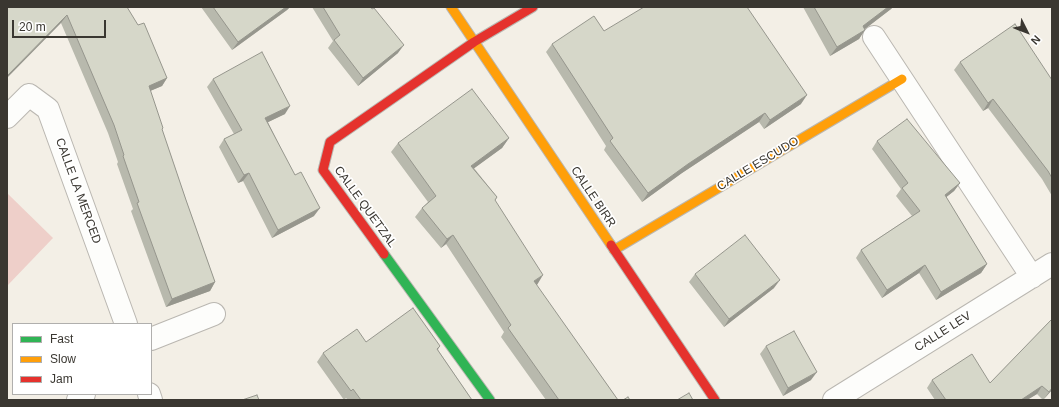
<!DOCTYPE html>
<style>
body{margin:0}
#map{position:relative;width:1059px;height:407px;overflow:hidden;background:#f3efe6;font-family:Arial,sans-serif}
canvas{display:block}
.frame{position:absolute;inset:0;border:8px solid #3a3731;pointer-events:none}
.legend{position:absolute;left:12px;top:323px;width:140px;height:72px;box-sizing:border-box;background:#fff;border:1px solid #b0afad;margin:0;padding:5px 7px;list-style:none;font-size:12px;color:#3a3731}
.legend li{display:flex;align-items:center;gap:8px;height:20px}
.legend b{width:20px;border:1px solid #b0afad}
.north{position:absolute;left:1007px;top:12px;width:40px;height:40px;-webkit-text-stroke:3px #fff;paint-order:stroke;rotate:132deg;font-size:11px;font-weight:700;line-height:16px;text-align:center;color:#3a3731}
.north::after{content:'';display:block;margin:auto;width:14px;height:18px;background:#3a3731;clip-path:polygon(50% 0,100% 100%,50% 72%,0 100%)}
.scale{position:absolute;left:12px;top:20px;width:94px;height:18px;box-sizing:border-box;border:2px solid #3a3731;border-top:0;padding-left:5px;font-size:12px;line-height:14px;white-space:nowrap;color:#3a3731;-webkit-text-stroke:3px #fff;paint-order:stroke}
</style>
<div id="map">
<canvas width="1059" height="407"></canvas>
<div class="frame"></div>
<ul class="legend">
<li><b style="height:5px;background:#30b455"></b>Fast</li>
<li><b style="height:5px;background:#ff9f0a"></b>Slow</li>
<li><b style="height:5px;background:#e5322d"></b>Jam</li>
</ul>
<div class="north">N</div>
<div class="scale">20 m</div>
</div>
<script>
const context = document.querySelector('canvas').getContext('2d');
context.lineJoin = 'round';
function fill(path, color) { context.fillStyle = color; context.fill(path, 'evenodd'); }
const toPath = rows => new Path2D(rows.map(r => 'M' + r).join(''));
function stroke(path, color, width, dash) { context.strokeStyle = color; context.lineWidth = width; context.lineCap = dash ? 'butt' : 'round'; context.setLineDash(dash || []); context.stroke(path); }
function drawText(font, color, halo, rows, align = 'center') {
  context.font = font + ' Arial,sans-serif'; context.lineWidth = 3.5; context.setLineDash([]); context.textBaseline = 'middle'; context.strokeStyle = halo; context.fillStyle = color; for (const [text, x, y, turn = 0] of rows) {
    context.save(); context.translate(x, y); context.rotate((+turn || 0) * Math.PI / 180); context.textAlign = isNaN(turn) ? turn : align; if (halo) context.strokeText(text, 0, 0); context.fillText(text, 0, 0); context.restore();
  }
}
fill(toPath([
 [7,193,53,238,7,286]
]), '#eecfc9');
const street = toPath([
 [874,37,1032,277],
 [7,117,29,95,48,109,126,324],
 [151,339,214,314],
 [149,394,151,400],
 [78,400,84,394],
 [834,400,1052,264]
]);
const fast = toPath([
 [384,254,490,400]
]);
const slow = toPath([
 [451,7,611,245],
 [614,250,902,79]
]);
const jam = toPath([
 [611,245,715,400],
 [384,254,323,170,330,142,474,42,533,7]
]);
stroke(street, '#bab7b1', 24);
stroke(fast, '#bab7b1', 11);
stroke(slow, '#bab7b1', 11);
stroke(jam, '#bab7b1', 11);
stroke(street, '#fdfdfb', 22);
stroke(fast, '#30b455', 9);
stroke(slow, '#ff9f0a', 9);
stroke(jam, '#e5322d', 9);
fill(toPath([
 [7,7,127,7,167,78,162,86,150,91,162,130,186,200,215,282,210,291,166,307,131,211,133,209,117,164,118,162,108,133,61,23],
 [201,7,290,7,287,10,232,50],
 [312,7,371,7,398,53,358,86,328,48,333,41],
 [803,7,893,7,891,9,865,29,859,39,830,56],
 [604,31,801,104,764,129,759,122,682,173,642,202,604,150,606,146,546,52,552,44],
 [960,62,1052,80,1052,196,1042,179,988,108,983,111,954,70],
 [213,79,285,114,268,122,314,216,272,238,243,181,238,183,219,147,224,139,234,134,207,87],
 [509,138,502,148,474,168,497,197,495,201,536,285,618,400,546,400,501,337,504,332,446,244,441,248,415,217,422,208,428,202,391,152,398,143],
 [877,141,960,183,954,191,946,197,987,264,981,273,936,300,919,273,882,298,856,258,861,250,912,216,896,196,901,189,872,149],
 [695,274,774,288,724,327,689,282],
 [1052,319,1052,390,1043,400,1037,394,1027,400,935,400,927,388,932,380,990,383],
 [366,342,440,346,438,350,472,400,348,400,346,398,344,400,317,362,323,353],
 [766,346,811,380,783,396,760,354]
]), '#b8b9ad');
fill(toPath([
 [286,7,290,7,287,10,232,50,238,42],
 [888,7,893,7,891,9,857,35,863,26],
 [67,15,61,23,7,78,7,76],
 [865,30,859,39,830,56,837,47],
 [404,45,398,53,358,86,363,78],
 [167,78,162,86,143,94,149,86],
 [807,95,801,104,764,129,770,120],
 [993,99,988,108,983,111,988,103],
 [290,106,285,114,260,126,265,118],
 [765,113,759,122,682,173,642,202,648,193,688,164],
 [509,138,502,148,465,175,471,166],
 [249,173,243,181,238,183,244,175],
 [960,183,954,191,939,203,945,195],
 [320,208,314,216,272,238,278,230],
 [453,235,446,244,441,248,447,239],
 [987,264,981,273,936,300,941,292],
 [925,265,919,273,882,298,887,290],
 [543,275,537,285,528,290,534,281],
 [780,280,774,288,724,327,729,319],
 [215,282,210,291,166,307,172,299],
 [817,372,811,380,783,396,788,388],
 [1042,386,1037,394,1027,400,1021,400],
 [1052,388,1052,390,1043,400]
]), '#96968d');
const building = toPath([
 [7,7,127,7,138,25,144,23,167,78,149,86,163,128,162,129,186,200,215,282,172,299,137,203,139,202,123,156,124,155,114,125,67,15,7,76,7,7],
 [213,7,286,7,238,42,213,7],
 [323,7,371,7,372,9,374,8,404,45,363,78,334,40,340,35,323,7],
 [644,7,747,7,807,95,770,120,765,113,688,164,648,193,610,141,613,138,552,44,594,16,604,31,644,7],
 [814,7,888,7,863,26,865,30,837,47,814,7],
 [1015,24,1052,80,1052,178,1048,171,993,99,988,103,960,62,1015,24],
 [262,52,290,106,265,118,295,175,301,172,320,208,278,230,249,173,244,175,224,139,242,130,213,79,262,52],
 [472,89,509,138,471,166,497,197,495,200,543,275,534,281,618,400,559,400,508,328,511,325,453,235,447,239,422,208,436,196,398,143,472,89],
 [907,119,960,183,945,195,987,264,941,292,925,265,887,290,861,250,920,211,902,188,908,183,877,141,907,119],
 [745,235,780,280,729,319,695,274,745,235],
 [413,308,440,346,437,349,472,400,361,400,353,389,351,391,323,353,357,329,366,342,413,308],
 [1052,319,1052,388,1049,392,1042,386,1021,400,946,400,932,380,972,354,990,383,1052,319],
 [794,331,817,372,788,388,766,346,794,331],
 [689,393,693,400,677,400,689,393],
 [257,395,259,400,242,400,257,395],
 [628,397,630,400,623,400,628,397]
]);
fill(building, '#d6d7c9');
stroke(building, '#96968d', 1);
drawText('12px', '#3a3731', '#fff', [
 ["CALLE ESCUDO",758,164,-31],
 ["CALLE LA MERCED",78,191,70],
 ["CALLE BIRR",593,197,56],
 ["CALLE QUETZAL",365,207,54],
 ["CALLE LEV",943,332,-32]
]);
</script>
